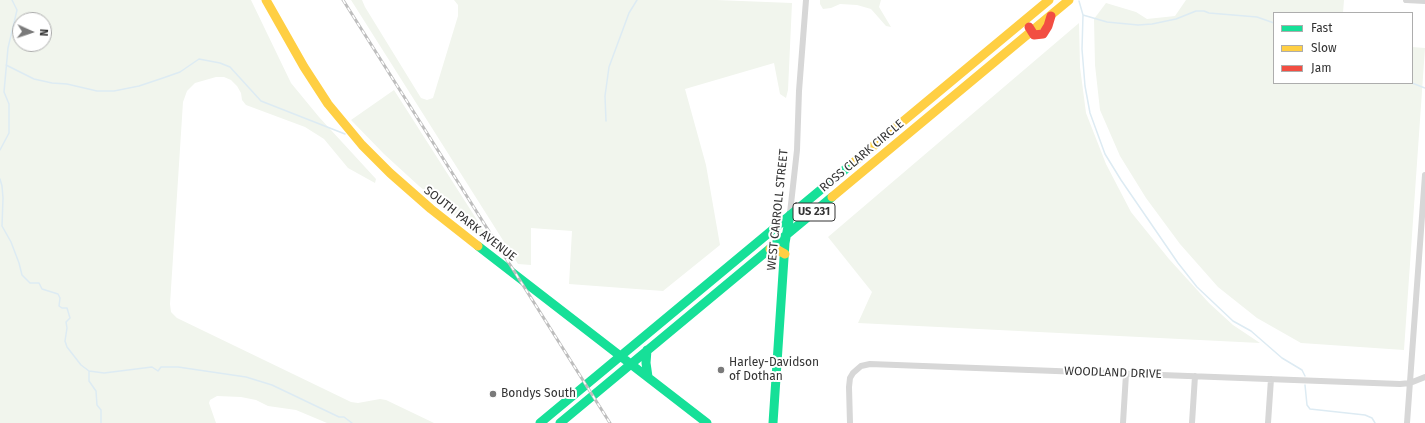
<!DOCTYPE html>
<style>
body{margin:0}
#map{position:relative;width:1425px;height:423px;overflow:hidden;background:#fff;font-family:"Fira Sans",sans-serif}
canvas{display:block}
.legend{position:absolute;left:1273px;top:12px;width:140px;height:72px;box-sizing:border-box;background:#fff;border:1px solid #adadad;margin:0;padding:5px 7px;list-style:none;font-size:12px;color:#333}
.legend li{display:flex;align-items:center;gap:8px;height:20px}
.legend b{width:20px;border:1px solid #adadad}
.north{position:absolute;left:12px;top:12px;width:40px;height:40px;box-sizing:border-box;background:#fff;border:1px solid #adadad;border-radius:50%;rotate:93deg;font-size:11px;font-weight:700;line-height:16px;text-align:center;color:#333}
.north::after{content:'';display:block;margin:auto;width:14px;height:18px;background:#7a7a7a;clip-path:polygon(50% 0,100% 100%,50% 72%,0 100%)}
</style>
<div id="map">
<canvas width="1425" height="423"></canvas>
<ul class="legend">
<li><b style="height:5px;background:#16e098"></b>Fast</li>
<li><b style="height:5px;background:#ffcf43"></b>Slow</li>
<li><b style="height:5px;background:#f24e42"></b>Jam</li>
</ul>
<div class="north">N</div>
</div>
<script>
const context = document.querySelector('canvas').getContext('2d');
context.lineJoin = 'round';
function fill(path, color) { context.fillStyle = color; context.fill(path, 'evenodd'); }
const toPath = rows => new Path2D(rows.map(r => 'M' + r).join(''));
function stroke(path, color, width, dash) { context.strokeStyle = color; context.lineWidth = width; context.lineCap = dash ? 'butt' : 'round'; context.setLineDash(dash || []); context.stroke(path); }
function drawText(font, color, halo, rows, align = 'center') {
  context.font = font + ' "Fira Sans",sans-serif'; context.lineWidth = 4; context.setLineDash([]); context.textBaseline = 'middle'; context.strokeStyle = halo; context.fillStyle = color; for (const [text, x, y, turn = 0] of rows) {
    context.save(); context.translate(x, y); context.rotate((+turn || 0) * Math.PI / 180); context.textAlign = isNaN(turn) ? turn : align; if (halo) context.strokeText(text, 0, 0); context.fillText(text, 0, 0); context.restore();
  }
}
fill(toPath([
 [0,0,251,0,291,83,319,117,376,179,375,183,348,168,324,139,305,127,246,105,242,100,241,93,237,86,231,80,224,77,216,77,195,83,187,91,183,102,170,304,171,312,177,318,351,402,358,403,380,399,386,400,434,423,327,423,296,410,268,406,256,400,241,397,217,396,210,400,209,403,216,423,0,423],
 [20,20,44,20,44,44,20,44],
 [351,0,362,0,365,7,421,98,427,100,433,98,458,16,458,5,454,0,716,0,792,3,788,90,786,98,780,94,774,63,685,89,706,165,720,245,663,291,569,284,572,231,531,228,531,265,518,264],
 [820,0,881,0,879,7,891,27,886,26,871,9,857,5,840,4,831,8,823,9,820,4],
 [1186,0,1344,0,1343,13,1274,13,1274,83,1412,83,1412,47,1425,48,1404,350,1301,343,1257,318,1218,287,1180,244,1146,198,1120,156,1100,110,1095,65,1094,19,1106,3,1136,12,1147,19,1175,16],
 [1079,23,1080,67,1086,113,1106,164,1131,212,1169,259,1209,303,1233,325,1260,343,858,323,872,292,828,237],
 [394,90,493,245,455,216,419,186,384,154,351,120]
]), '#f1f5ed');
stroke(toPath([
 [1079,1,1083,15,1082,49,1085,86,1090,113,1105,154,1121,180,1178,263,1197,287,1233,321,1251,331,1282,358,1302,370,1305,376],
 [1083,15,1107,22,1138,25,1152,24,1176,19,1196,11,1204,11,1209,13,1257,17,1274,23],
 [6,65,34,79,52,83,67,84,97,91,114,91,139,86,163,78,180,72,199,59,220,63,230,67,261,101,345,134],
 [1412,83,1425,88],
 [606,121,605,96,609,67,629,13,637,0],
 [0,150,9,133,9,104,4,92,8,48,17,10,12,0],
 [0,179,2,186,3,198,2,226,11,242,19,263,22,275,30,283,39,283,42,289,58,294,60,298,59,306,62,308,67,308,70,318,66,322,67,328,65,341,67,347,81,365,89,371,89,381,96,391,97,405,101,410,101,423],
 [89,371,104,373,152,367,158,371,161,367,178,367,246,377,272,385,339,417,344,417,352,423],
 [1305,385,1307,405,1310,409,1365,415,1372,418,1375,423]
]), '#ddebf3', 1.5);
stroke(toPath([
 [1406,0,1425,1],
 [790,213,797,150,799,91,806,0],
 [850,423,849,387,850,378,853,373,861,366,870,364,1400,384,1410,383,1425,377],
 [1123,423,1126,374],
 [1192,423,1195,376],
 [1268,423,1271,379],
 [1407,423,1425,175]
]), '#d7d7d7', 6);
stroke(toPath([
 [478,246,707,423],
 [647,350,646,363,648,377],
 [540,423,853,163],
 [560,423,832,197],
 [773,423,785,243,790,215]
]), '#16e098', 9);
stroke(toPath([
 [266,0,304,67,328,104,362,145,390,173,431,209,478,246],
 [853,163,1049,0],
 [832,197,1069,0],
 [770,249,776,249,785,254]
]), '#ffcf43', 9);
stroke(toPath([
 [1029,27,1034,35,1043,34,1048,26,1051,16]
]), '#f24e42', 9);
const rail = toPath([
 [343,0,610,423]
]);
stroke(rail, '#bebebe', 3);
stroke(rail, '#fff', 1.5, [4.5]);
for (const [x, y, r, color] of [
 [721,370,4,"#7a7a7a"],
 [493,394,4,"#7a7a7a"]
]) { const dot = new Path2D(); dot.arc(x, y, r, 0, 2 * Math.PI); context.fillStyle = color; context.fill(dot); stroke(dot, '#fff', 1.5); }
for (const [x, y, w] of [
 [814,212,42]
]) { const box = new Path2D(); box.roundRect(x - w / 2, y - 9, w, 18, 3); context.fillStyle = '#fff'; context.fill(box); stroke(box, '#333', 1); }
drawText('bold 11px', '#333', null, [
 ["US 231",814,212]
]);
drawText('12px', '#333', '#fff', [
 ["ROSS CLARK CIRCLE",862,156,-40],
 ["WEST CARROLL STREET",778,210,-84],
 ["SOUTH PARK AVENUE",470,224,38],
 ["WOODLAND DRIVE",1113,373,2]
]);
drawText('12px', '#333', '#fff', [
 ["Harley-Davidson",729,363],
 ["of Dothan",729,377],
 ["Bondys South",501,394]
], 'left');
</script>
